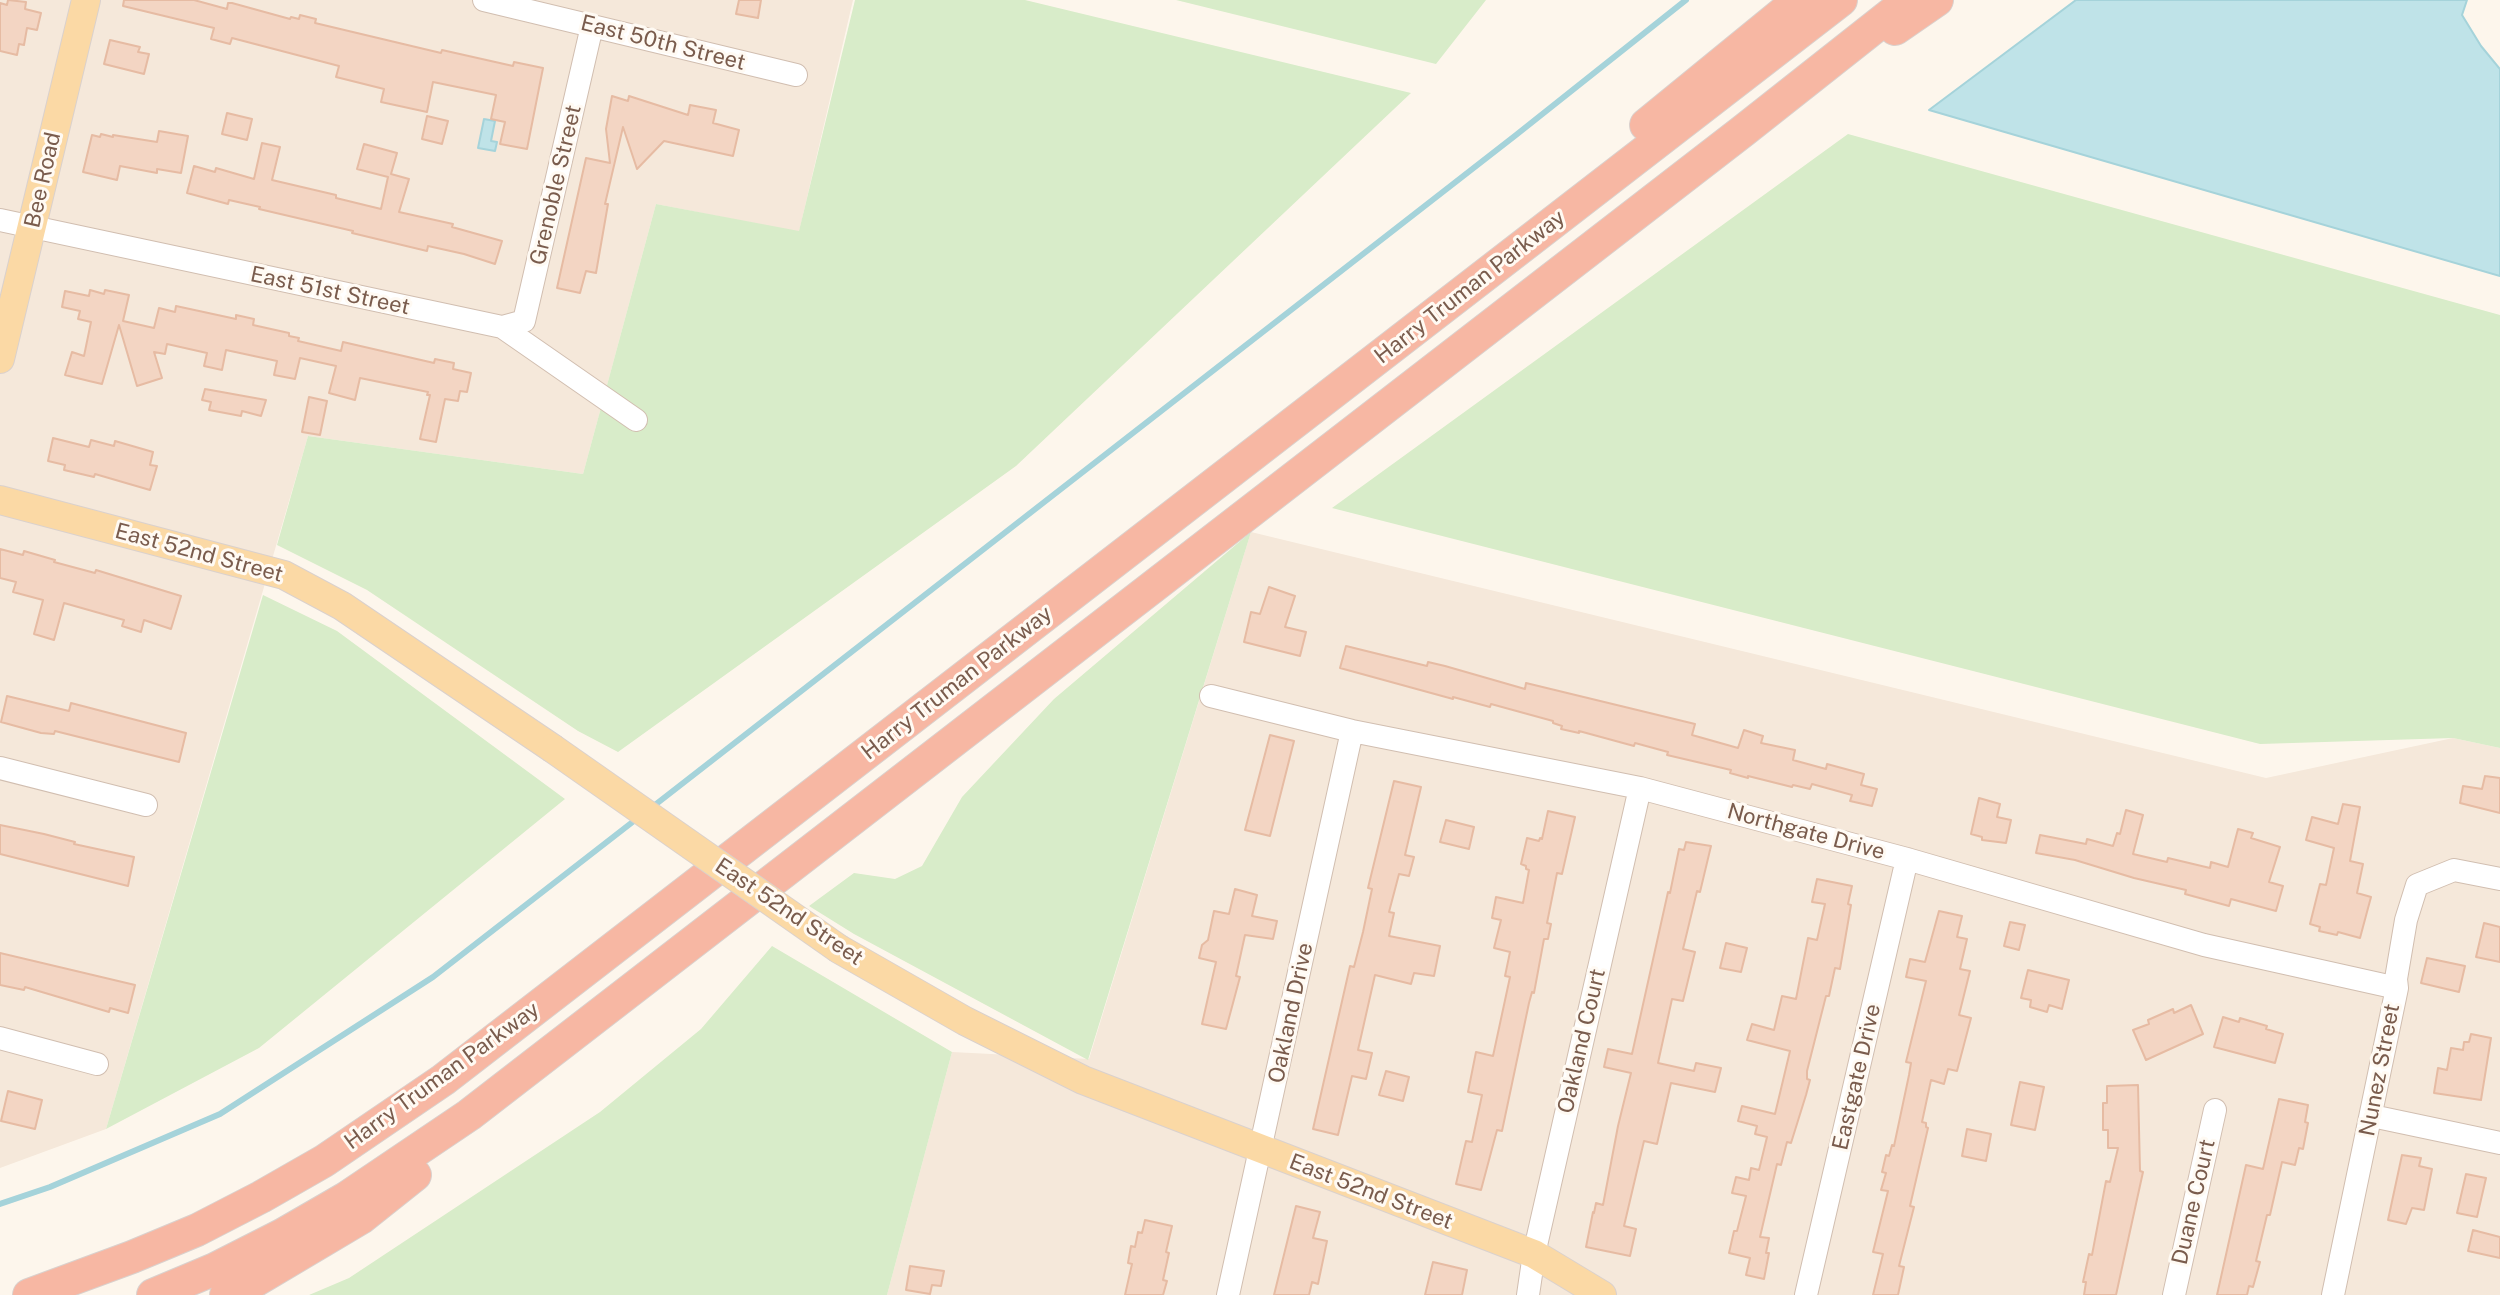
<!DOCTYPE html>
<style>
body{margin:0}
canvas{display:block;background:#fdf6ec}
</style>
<canvas width="2500" height="1295"></canvas>
<script>
const context = document.querySelector('canvas').getContext('2d');
context.lineJoin = 'round';
function fill(path, color) { context.fillStyle = color; context.fill(path, 'evenodd'); }
const toPath = rows => new Path2D(rows.map(r => 'M' + r).join(''));
function stroke(path, color, width, dash) { context.strokeStyle = color; context.lineWidth = width; context.lineCap = dash ? 'butt' : 'round'; context.setLineDash(dash || []); context.stroke(path); }
function drawText(font, color, halo, rows, align = 'center') {
  context.font = font + ' "Public Sans",sans-serif'; context.lineWidth = 6; context.setLineDash([]); context.textBaseline = 'middle'; context.strokeStyle = halo; context.fillStyle = color; for (const [text, x, y, turn = 0] of rows) {
    context.save(); context.translate(x, y); context.rotate((+turn || 0) * Math.PI / 180); context.textAlign = isNaN(turn) ? turn : align; if (halo) context.strokeText(text, 0, 0); context.fillText(text, 0, 0); context.restore();
  }
}
fill(toPath([
 [0,0,853,0,799,232,656,204,583,474,308,436,106,1129,0,1168],
 [1251,532,2266,778,2453,738,2500,748,2500,1295,887,1295,952,1052,1089,1059]
]), '#f5e8da');
fill(toPath([
 [855,0,1025,0,1411,93,1016,466,618,752,578,731,367,590,277,545,308,436,583,474,656,204,799,231],
 [1176,0,1486,0,1436,64],
 [1848,134,2500,315,2500,748,2453,738,2260,744,1332,508],
 [1251,532,1088,1060,854,934,809,906,854,873,895,879,922,866,962,797,1054,699],
 [263,595,337,631,565,799,259,1048,106,1129],
 [772,946,952,1052,887,1295,309,1295,349,1278,600,1112,701,1029]
]), '#d8ecc9');
const water = toPath([
 [2076,0,2467,0,2462,15,2481,46,2500,69,2500,276,1929,110,2076,0],
 [484,119,495,121,491,141,497,142,495,151,478,148,484,119]
]);
fill(water, '#bfe3e8');
stroke(water, '#a5d3da', 2);
stroke(toPath([
 [651,808,1516,135,1686,0],
 [0,1204,50,1187,220,1114,433,977,639,817]
]), '#a5d3da', 6);
const building = toPath([
 [8,0,26,2,25,9,41,13,37,30,27,28,24,45,19,44,17,55,0,51,0,3,7,5,8,0],
 [124,0,194,0,227,9,228,3,232,3,290,19,291,17,299,19,300,15,316,19,315,23,441,53,442,50,513,66,514,62,543,68,527,149,500,144,505,122,491,119,496,95,433,82,427,112,381,102,384,89,336,77,339,66,232,38,230,44,211,39,214,28,123,6,124,0],
 [739,0,761,0,758,18,736,14,739,0],
 [110,40,140,47,138,52,149,54,144,74,104,64,110,40],
 [612,96,628,101,629,96,688,115,690,105,716,110,713,123,739,130,733,156,664,141,637,169,623,127,605,204,608,204,596,273,586,271,580,293,557,288,586,158,610,163,606,129,612,96],
 [227,113,252,119,247,140,222,134,227,113],
 [427,116,448,121,442,144,422,139,427,116],
 [159,131,188,136,181,173,157,169,157,173,120,166,117,180,83,172,92,135,100,137,101,134,113,137,113,135,157,142,159,131],
 [262,143,280,147,272,180,336,195,336,198,381,209,388,177,357,169,364,144,397,153,391,174,409,179,399,212,453,224,452,227,502,241,495,264,464,254,428,246,427,251,352,233,353,231,259,209,260,207,229,200,228,204,187,193,194,166,215,172,216,168,254,179,262,143],
 [90,290,104,294,105,290,129,295,123,321,154,328,159,308,175,312,176,306,236,319,236,315,254,319,253,325,289,333,289,336,299,338,298,341,341,351,343,342,434,363,435,359,454,363,453,369,471,373,467,392,460,391,458,401,445,399,436,442,420,439,430,395,427,395,428,392,360,378,355,400,329,393,336,366,300,358,295,379,274,375,277,361,226,350,222,370,204,366,207,353,167,344,165,354,154,352,162,378,137,386,119,325,102,384,89,381,65,375,72,352,84,356,91,322,78,319,80,311,62,307,65,291,89,296,90,290],
 [205,389,266,400,261,416,242,411,241,416,209,410,211,402,202,400,205,389],
 [309,397,327,401,320,435,302,432,309,397],
 [53,438,89,447,91,440,114,446,115,441,153,452,150,465,157,466,150,490,95,474,94,477,64,470,65,465,48,461,53,438],
 [0,549,23,555,24,551,55,560,54,562,95,573,96,570,181,596,171,629,144,620,141,632,122,626,124,620,64,603,54,640,34,634,43,600,13,592,16,582,0,578,0,549],
 [1269,587,1295,596,1285,627,1306,632,1300,656,1244,642,1251,612,1260,614,1269,587],
 [1346,646,1427,666,1428,662,1445,666,1525,689,1526,683,1695,724,1692,735,1738,748,1744,730,1763,736,1761,743,1795,750,1793,760,1826,769,1827,764,1864,774,1861,785,1877,789,1872,806,1850,801,1852,795,1812,784,1810,789,1793,785,1792,787,1748,776,1748,778,1730,773,1731,770,1667,755,1668,752,1635,743,1634,746,1579,731,1579,733,1561,729,1562,726,1553,723,1553,721,1491,704,1490,707,1453,697,1453,699,1340,668,1346,646],
 [7,696,69,711,71,703,186,733,179,762,55,731,54,734,41,733,1,722,7,696],
 [1270,735,1294,741,1270,836,1245,830,1270,735],
 [2485,776,2500,778,2500,813,2460,803,2463,786,2482,789,2485,776],
 [1394,781,1421,787,1405,855,1414,857,1409,876,1399,874,1389,912,1394,913,1389,936,1440,946,1434,976,1414,973,1411,984,1375,975,1358,1050,1372,1053,1366,1079,1352,1076,1338,1135,1313,1129,1350,966,1354,967,1363,932,1372,889,1368,888,1394,781],
 [1979,798,2000,804,1997,817,2011,820,2006,843,1982,840,1982,837,1971,834,1979,798],
 [2343,804,2360,807,2350,861,2363,864,2357,893,2371,897,2360,938,2338,932,2337,935,2319,931,2320,927,2310,924,2320,884,2326,885,2334,848,2306,840,2312,817,2338,824,2343,804],
 [2126,810,2143,815,2133,854,2167,862,2168,858,2210,868,2211,862,2228,867,2238,829,2253,833,2251,838,2280,847,2269,882,2283,886,2276,911,2231,899,2229,906,2185,894,2186,890,2134,878,2075,860,2036,853,2040,835,2086,844,2087,839,2113,846,2117,833,2120,834,2126,810],
 [1548,811,1575,817,1562,874,1557,873,1547,923,1551,924,1548,939,1544,939,1534,993,1532,992,1529,1003,1502,1131,1497,1130,1481,1190,1456,1184,1466,1141,1472,1142,1482,1095,1468,1092,1476,1052,1493,1056,1510,977,1505,976,1510,952,1494,948,1501,920,1492,918,1496,897,1523,903,1529,870,1526,869,1526,866,1521,864,1527,838,1539,841,1540,838,1542,839,1548,811],
 [1446,820,1474,827,1469,849,1440,842,1446,820],
 [0,825,44,834,75,842,74,844,134,857,128,886,0,854,0,825],
 [1686,842,1711,846,1700,892,1697,891,1683,949,1695,952,1683,1001,1672,999,1658,1063,1694,1071,1696,1063,1721,1068,1715,1092,1671,1083,1657,1144,1644,1141,1624,1226,1636,1229,1630,1256,1586,1247,1593,1212,1594,1213,1596,1203,1603,1205,1618,1126,1631,1073,1604,1067,1608,1049,1632,1054,1668,892,1670,893,1679,849,1684,850,1686,842],
 [1817,879,1852,886,1848,904,1851,905,1840,969,1835,968,1829,996,1826,996,1807,1071,1807,1079,1810,1080,1806,1095,1791,1143,1787,1142,1781,1165,1777,1164,1760,1237,1769,1238,1766,1253,1769,1253,1764,1279,1746,1275,1750,1258,1729,1253,1734,1231,1737,1231,1746,1196,1732,1193,1736,1177,1749,1180,1751,1168,1759,1170,1767,1137,1755,1134,1757,1126,1738,1121,1742,1106,1775,1114,1790,1051,1747,1040,1752,1024,1774,1030,1782,996,1796,999,1808,938,1817,940,1825,904,1812,902,1817,879],
 [1235,889,1257,895,1252,916,1277,921,1273,939,1245,935,1236,976,1240,977,1226,1029,1202,1024,1216,962,1199,958,1202,945,1208,940,1214,911,1229,914,1235,889],
 [1939,911,1962,916,1957,937,1967,939,1960,969,1970,971,1959,1015,1971,1018,1957,1071,1948,1069,1944,1084,1931,1080,1922,1122,1926,1123,1926,1127,1928,1128,1910,1206,1914,1207,1899,1266,1904,1267,1898,1295,1873,1295,1883,1254,1873,1252,1888,1191,1881,1190,1886,1173,1882,1172,1886,1155,1889,1156,1892,1145,1894,1146,1909,1075,1911,1063,1906,1062,1926,981,1906,977,1910,959,1925,962,1939,911],
 [2010,922,2025,925,2019,950,2004,946,2010,922],
 [2484,923,2500,927,2500,962,2476,957,2484,923],
 [1726,943,1747,948,1741,972,1720,968,1726,943],
 [0,953,135,985,128,1013,110,1008,109,1012,25,987,24,990,0,985,0,953],
 [2427,958,2465,966,2459,992,2421,983,2427,958],
 [2028,970,2069,980,2062,1009,2049,1005,2047,1012,2030,1007,2031,1000,2021,998,2028,970],
 [2191,1005,2203,1034,2146,1060,2133,1030,2149,1024,2148,1020,2173,1009,2174,1013,2191,1005],
 [2223,1017,2239,1022,2240,1018,2267,1026,2266,1029,2283,1034,2275,1063,2214,1047,2223,1017],
 [2471,1034,2491,1038,2481,1100,2434,1093,2438,1068,2447,1070,2451,1048,2463,1050,2464,1042,2469,1042,2471,1034],
 [1386,1071,1409,1077,1403,1101,1379,1095,1386,1071],
 [2020,1082,2044,1087,2035,1130,2011,1125,2020,1082],
 [2138,1085,2140,1171,2143,1172,2116,1295,2084,1295,2086,1282,2083,1282,2089,1254,2092,1255,2106,1181,2110,1182,2118,1148,2108,1148,2108,1130,2103,1130,2103,1103,2107,1103,2107,1086,2138,1085],
 [8,1091,42,1100,35,1129,1,1121,8,1091],
 [2279,1099,2308,1105,2305,1122,2308,1123,2303,1149,2299,1148,2295,1165,2282,1162,2270,1215,2267,1215,2256,1261,2260,1262,2253,1287,2249,1286,2247,1295,2217,1295,2246,1165,2263,1169,2279,1099],
 [1967,1129,1991,1134,1986,1161,1962,1156,1967,1129],
 [2402,1155,2421,1158,2419,1166,2432,1169,2424,1210,2412,1208,2406,1224,2388,1220,2402,1155],
 [2466,1174,2486,1178,2477,1217,2457,1213,2466,1174],
 [1296,1206,1320,1212,1313,1238,1327,1241,1318,1284,1312,1282,1309,1295,1274,1295,1296,1206],
 [1145,1220,1172,1226,1166,1252,1169,1253,1163,1280,1167,1281,1163,1295,1125,1295,1132,1264,1128,1263,1131,1246,1135,1247,1138,1232,1142,1233,1145,1220],
 [2473,1230,2500,1237,2500,1258,2468,1251,2473,1230],
 [1433,1262,1467,1270,1462,1295,1425,1295,1433,1262],
 [910,1266,944,1271,941,1286,932,1285,930,1294,906,1290,910,1266]
]);
fill(building, '#f3d5c3');
stroke(building, '#e6bba3', 2);
const minor = toPath([
 [484,0,796,75],
 [0,220,502,327,636,420],
 [502,327,524,321,592,26],
 [1211,696,1352,731,1640,788,1907,859,2204,945,2397,988],
 [0,768,146,805],
 [0,1038,97,1064],
 [2372,1116,2500,1143],
 [1228,1295,1352,731],
 [1528,1295,1534,1254,1640,788],
 [1806,1295,1907,859],
 [2174,1295,2215,1110],
 [2333,1295,2397,988,2396,979,2406,920,2417,885,2454,870,2500,879]
]);
const major = toPath([
 [0,359,86,0],
 [0,500,284,575,342,606,552,748],
 [839,949,965,1021,1083,1080,1534,1254,1602,1295]
]);
const highway = toPath([
 [1895,29,1937,0],
 [1646,125,1799,0],
 [29,1295,132,1257,197,1230,261,1197,324,1161,443,1080,1841,0],
 [153,1295,215,1269,282,1235,346,1198,469,1115,1743,131,1909,0],
 [226,1295,243,1288,361,1218,415,1175]
]);
stroke(minor, '#d1beb0', 24);
stroke(major, '#dad1cd', 30);
stroke(highway, '#dad1cd', 34);
stroke(minor, '#fff', 22);
stroke(major, '#fbd9a5', 28);
stroke(highway, '#f7b7a3', 32);
const majorBridge = toPath([
 [552,748,839,949]
]);
stroke(majorBridge, '#dad1cd', 30, []);
stroke(majorBridge, '#fbd9a5', 28);
drawText('22px', '#7a5c4d', '#fffaf3', [
 ["East 50th Street",663,43,14],
 ["Bee Road",43,180,-77],
 ["Grenoble Street",556,185,-77],
 ["Harry Truman Parkway",1470,287,-38],
 ["East 51st Street",330,291,12],
 ["East 52nd Street",199,553,15],
 ["Harry Truman Parkway",957,683,-38],
 ["Northgate Drive",1806,832,15],
 ["East 52nd Street",789,912,34],
 ["Oakland Drive",1291,1013,-78],
 ["Oakland Court",1582,1041,-77],
 ["Nunez Street",2380,1070,-79],
 ["Harry Truman Parkway",442,1076,-36],
 ["Eastgate Drive",1857,1077,-77],
 ["East 52nd Street",1371,1192,21],
 ["Duane Court",2194,1202,-77]
]);
</script>
